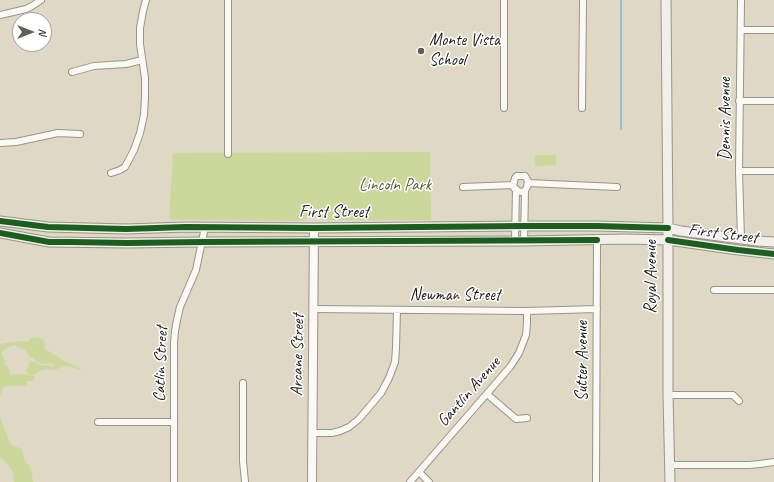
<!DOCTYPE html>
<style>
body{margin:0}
#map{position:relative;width:774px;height:482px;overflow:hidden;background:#ded8c4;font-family:Caveat,sans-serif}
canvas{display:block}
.north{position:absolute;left:12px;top:12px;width:40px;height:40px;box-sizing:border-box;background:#fff;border:1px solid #a4a4a4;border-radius:50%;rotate:90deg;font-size:11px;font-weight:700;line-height:16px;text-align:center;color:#1c1c1c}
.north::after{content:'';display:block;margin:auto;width:14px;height:18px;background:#605e57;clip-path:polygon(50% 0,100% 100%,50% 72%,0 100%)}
</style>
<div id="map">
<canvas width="774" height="482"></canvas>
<div class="north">N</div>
</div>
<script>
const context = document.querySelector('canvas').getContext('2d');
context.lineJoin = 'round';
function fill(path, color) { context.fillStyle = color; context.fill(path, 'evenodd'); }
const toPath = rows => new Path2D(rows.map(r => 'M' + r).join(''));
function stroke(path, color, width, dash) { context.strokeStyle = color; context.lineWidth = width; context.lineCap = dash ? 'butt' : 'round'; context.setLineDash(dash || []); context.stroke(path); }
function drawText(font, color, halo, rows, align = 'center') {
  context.font = font + ' Caveat,sans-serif'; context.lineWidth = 3; context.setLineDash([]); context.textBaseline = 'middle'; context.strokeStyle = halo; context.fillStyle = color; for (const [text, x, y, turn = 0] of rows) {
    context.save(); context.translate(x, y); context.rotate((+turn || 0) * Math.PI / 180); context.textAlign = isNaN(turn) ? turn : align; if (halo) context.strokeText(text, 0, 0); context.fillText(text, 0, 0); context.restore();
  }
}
fill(toPath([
 [430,152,431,220,325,220,321,214,316,211,302,221,169,219,173,153],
 [556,155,556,165,535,166,535,155],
 [34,337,40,338,44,341,45,349,66,362,82,369,80,370,71,367,64,366,55,370,47,369,39,371,34,375,28,374,25,371,28,368,30,361,34,362,40,365,48,365,54,367,54,364,50,363,46,364,38,363,33,358,29,356,25,350,14,345,5,349,1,353,5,361,4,363,8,367,11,375,22,374,35,376,33,381,27,381,27,386,8,386,4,387,2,390,0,397,0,344,20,341,28,342,30,339],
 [0,417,10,443,14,446,22,449,25,461,31,468,33,482,14,482,13,473,10,467,7,463,0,457]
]), '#ccd79c');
stroke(toPath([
 [621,129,621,0]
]), '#97bdde', 2);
const minor = toPath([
 [228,0,228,154],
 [741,0,739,171,741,239],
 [0,15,26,9,32,6,41,0],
 [741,30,774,30],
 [72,72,94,66,126,64,142,60],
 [739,101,774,101],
 [504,108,504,0],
 [582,108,583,0],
 [0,143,16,142,58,133,80,134],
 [739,171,774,171],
 [111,173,120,170,125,167,134,150,140,133,144,115,145,97,145,78,140,44,140,28,143,11,146,0],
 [517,176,525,176,528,181,527,187,525,191,521,192,518,191,514,188,513,185,514,182,515,178,517,176],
 [528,183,617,187],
 [463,187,513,185],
 [515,241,516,189],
 [524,241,525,191],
 [714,290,774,290],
 [313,309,527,311,597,309],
 [243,383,243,461,245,482],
 [487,394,516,419,527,418],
 [668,395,733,395,739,401],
 [98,422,174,422],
 [312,433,332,433,340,431,349,427,359,419,381,393,389,378,395,362,396,348,397,310],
 [670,465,749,465,760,464,774,462],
 [419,472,429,482],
 [174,482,174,343,175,331,177,320,180,307,196,270,205,227],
 [410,482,510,367,519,353,526,335,527,323,527,311],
 [596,482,597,240]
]);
const tertiary = toPath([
 [312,482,314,228]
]);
const secondary = toPath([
 [666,0,668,228,668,395,670,482],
 [0,221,48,227,126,229,186,227,314,228,524,226,597,226,668,228,681,231,757,241,774,242],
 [0,233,49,242,127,243,202,242,524,241,626,239,668,240,738,250,774,254]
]);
stroke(minor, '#989489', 8);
stroke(tertiary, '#989489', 10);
stroke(secondary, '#989489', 11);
stroke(minor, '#faf9f6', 6);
stroke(tertiary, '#faf9f6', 8);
stroke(secondary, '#f2efe8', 9);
stroke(toPath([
 [0,221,48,227,126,229,186,227,314,228,524,226,597,226,668,228],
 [0,233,49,242,71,242,127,243,202,242,597,240],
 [668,240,738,250,774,254]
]), '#1b5e20', 6);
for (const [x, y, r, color] of [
 [421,51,4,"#605e57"]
]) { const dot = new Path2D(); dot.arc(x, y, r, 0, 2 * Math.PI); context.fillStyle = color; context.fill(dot); stroke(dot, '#fff', 1.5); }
drawText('17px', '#1c1c1c', '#fff', [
 ["Monte Vista",429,41],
 ["School",429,61]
], 'left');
drawText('17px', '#1c1c1c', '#fff', [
 ["Dennis Avenue",726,119,-90],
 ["First Street",334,213],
 ["First Street",723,234,7],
 ["Royal Avenue",652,277,-90],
 ["Newman Street",455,296],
 ["Arcane Street",298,355,-89],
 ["Sutter Avenue",583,361,-90],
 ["Catlin Street",161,364,-88],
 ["Gantlin Avenue",469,392,-49]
]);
drawText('17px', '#555d3d', '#fff', [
 ["Lincoln Park",395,186]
]);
</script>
